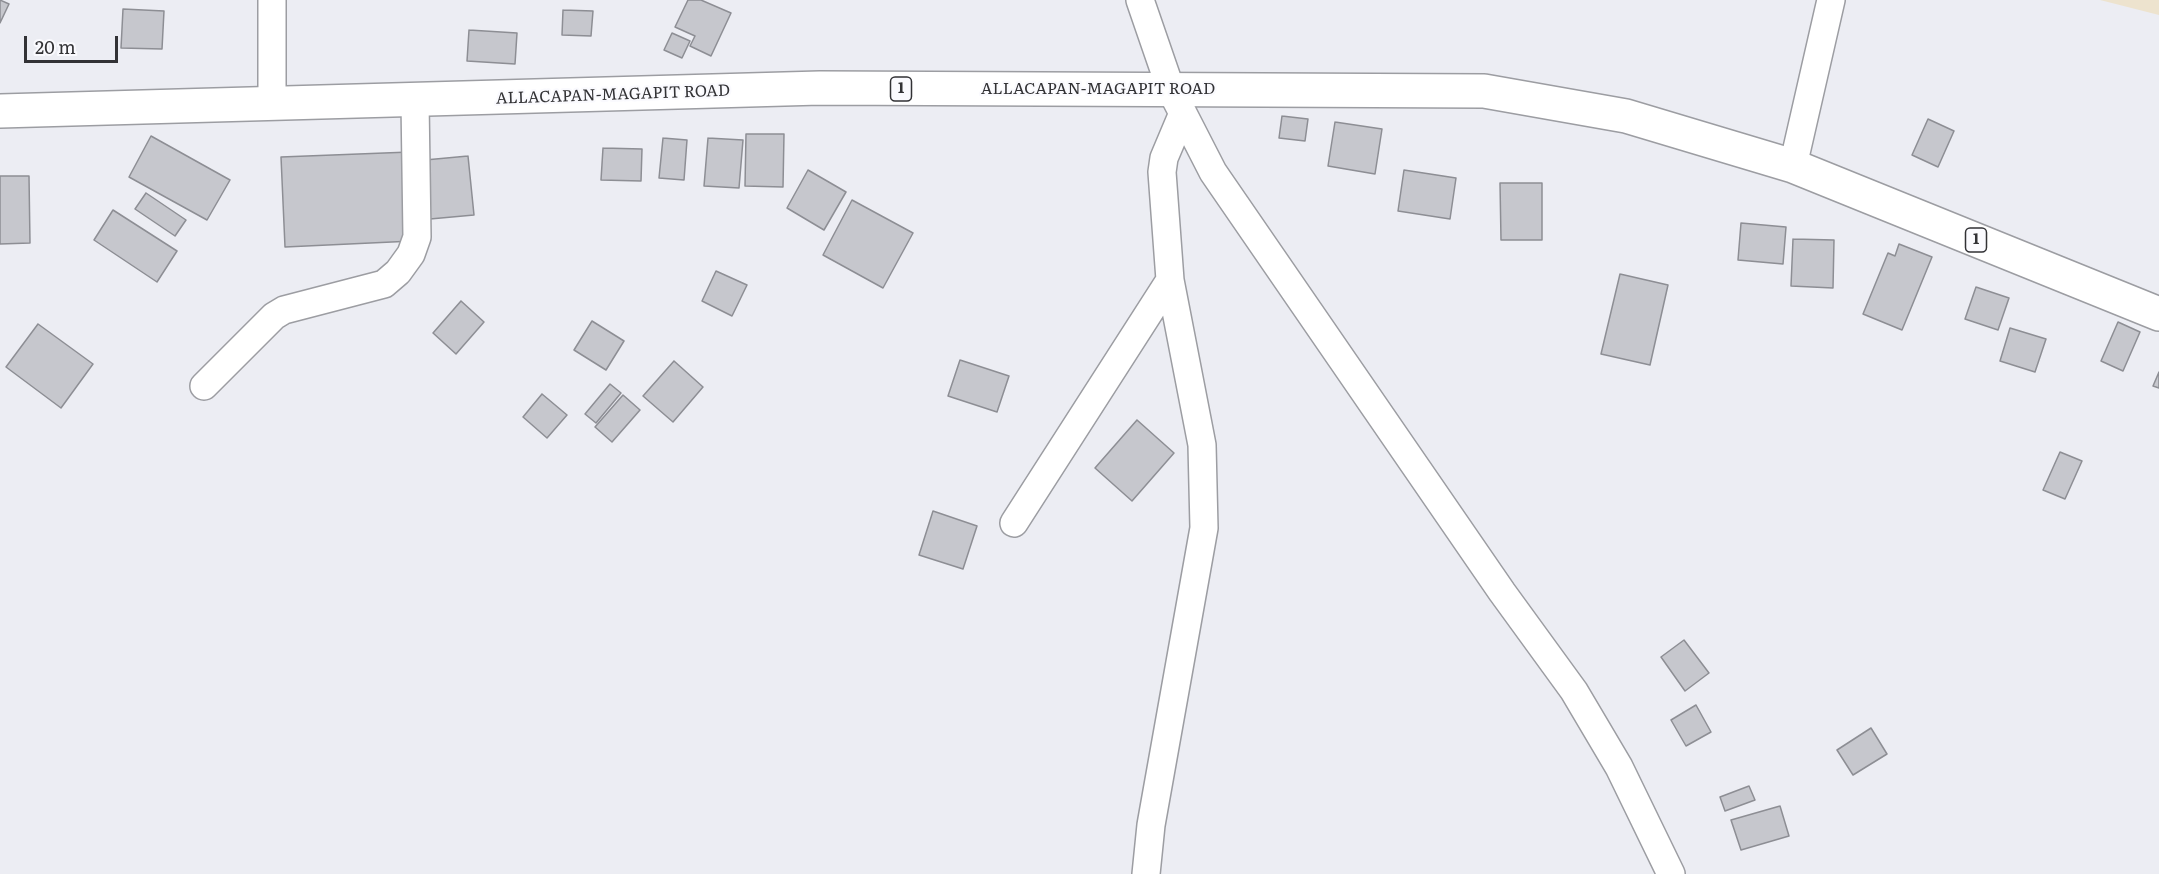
<!DOCTYPE html>
<style>
body{margin:0}
#map{position:relative;width:2159px;height:874px;overflow:hidden;background:#ecedf3;font-family:Literata,serif}
canvas{display:block}
.scale{position:absolute;left:24px;top:36px;width:94px;height:27px;box-sizing:border-box;border:3px solid #323235;border-top:0;padding-left:8px;font-size:18px;line-height:21px;white-space:nowrap;color:#323235;-webkit-text-stroke:4px #fafafe;paint-order:stroke}
</style>
<div id="map">
<canvas width="2159" height="874"></canvas>
<div class="scale">20 m</div>
</div>
<script>
const context = document.querySelector('canvas').getContext('2d');
context.lineJoin = 'round';
function fill(path, color) { context.fillStyle = color; context.fill(path, 'evenodd'); }
const toPath = rows => new Path2D(rows.map(r => 'M' + r).join(''));
function stroke(path, color, width, dash) { context.strokeStyle = color; context.lineWidth = width; context.lineCap = dash ? 'butt' : 'round'; context.setLineDash(dash || []); context.stroke(path); }
function drawText(font, color, halo, rows, align = 'center') {
  context.font = font + ' Literata,serif'; context.lineWidth = 4.5; context.setLineDash([]); context.textBaseline = 'middle'; context.strokeStyle = halo; context.fillStyle = color; for (const [text, x, y, turn = 0] of rows) {
    context.save(); context.translate(x, y); context.rotate((+turn || 0) * Math.PI / 180); context.textAlign = isNaN(turn) ? turn : align; if (halo) context.strokeText(text, 0, 0); context.fillText(text, 0, 0); context.restore();
  }
}
fill(toPath([
 [2100,0,2159,0,2159,15]
]), '#ede3ce');
const building = toPath([
 [0,0,9,4,0,23,0,0],
 [688,0,701,0,731,13,711,56,690,46,695,36,675,27,688,0],
 [123,9,164,11,162,49,121,48,123,9],
 [563,10,593,11,591,36,562,35,563,10],
 [469,30,517,33,515,64,467,61,469,30],
 [672,33,690,41,682,58,664,50,672,33],
 [1282,116,1308,119,1305,141,1279,138,1282,116],
 [1928,119,1954,131,1938,167,1912,155,1928,119],
 [1335,122,1382,129,1375,174,1328,166,1335,122],
 [746,134,784,134,783,187,745,186,746,134],
 [151,136,230,180,207,220,129,177,151,136],
 [663,138,687,140,684,180,659,178,663,138],
 [708,138,743,140,739,188,704,186,708,138],
 [603,148,642,149,641,181,601,180,603,148],
 [410,152,413,241,285,247,281,157,410,152],
 [468,156,474,215,430,219,425,160,468,156],
 [808,170,846,192,824,230,787,208,808,170],
 [1404,170,1456,178,1450,219,1398,211,1404,170],
 [0,176,29,176,30,243,0,244,0,176],
 [1500,183,1542,183,1542,240,1501,240,1500,183],
 [146,193,186,220,175,236,135,209,146,193],
 [852,200,913,233,883,288,823,255,852,200],
 [113,210,177,251,157,282,94,240,113,210],
 [1741,223,1786,227,1783,264,1738,260,1741,223],
 [1793,239,1834,240,1833,288,1791,286,1793,239],
 [1899,244,1932,257,1902,330,1863,314,1888,253,1895,256,1899,244],
 [716,271,747,285,732,316,702,301,716,271],
 [1620,274,1668,285,1650,365,1601,354,1620,274],
 [1976,287,2009,298,1998,330,1965,319,1976,287],
 [461,301,484,322,456,354,433,333,461,301],
 [592,321,624,341,606,370,574,350,592,321],
 [2118,322,2140,332,2123,371,2101,361,2118,322],
 [38,324,93,364,61,408,6,367,38,324],
 [2010,328,2046,339,2035,372,2000,361,2010,328],
 [960,360,1009,376,997,412,948,396,960,360],
 [674,361,703,387,673,422,643,396,674,361],
 [2159,372,2159,388,2153,386,2159,372],
 [610,384,621,393,596,423,585,414,610,384],
 [542,394,567,415,547,438,523,417,542,394],
 [623,395,640,410,612,442,595,427,623,395],
 [1137,420,1174,453,1132,501,1095,468,1137,420],
 [2060,452,2082,461,2065,499,2043,490,2060,452],
 [933,511,977,526,963,569,919,555,933,511],
 [1684,640,1709,673,1685,691,1661,657,1684,640],
 [1696,705,1711,732,1686,746,1671,720,1696,705],
 [1871,728,1887,754,1853,775,1837,750,1871,728],
 [1749,786,1755,800,1725,811,1720,797,1749,786],
 [1780,806,1789,836,1741,850,1731,820,1780,806]
]);
fill(building, '#c6c7cd');
stroke(building, '#8d8e94', 1.5);
const minor = toPath([
 [272,0,272,104],
 [1140,0,1171,90,1213,172,1502,592,1574,691,1619,767,1671,874],
 [1793,166,1831,0],
 [204,386,274,316,284,310,384,284,398,272,411,254,417,237,415,101],
 [1014,523,1170,280],
 [1146,874,1151,825,1204,528,1202,445,1170,280,1162,172,1164,158,1183,113]
]);
const trunk = toPath([
 [0,111,820,88,1484,91,1626,116,1793,166,2159,314]
]);
stroke(minor, '#9c9da2', 30);
stroke(trunk, '#9c9da2', 36);
stroke(minor, '#fff', 27);
stroke(trunk, '#fff', 33);
for (const [x, y, w] of [
 [901,89,21],
 [1976,240,21]
]) { const box = new Path2D(); box.roundRect(x - w / 2, y - 12, w, 24, 4.5); context.fillStyle = '#fafafe'; context.fill(box); stroke(box, '#323235', 1.5); }
drawText('bold 15px', '#323235', null, [
 ["1",901,89],
 ["1",1976,240]
]);
drawText('16px', '#323235', '#fafafe', [
 ["ALLACAPAN-MAGAPIT ROAD",1098,89],
 ["ALLACAPAN-MAGAPIT ROAD",613,95,-2]
]);
</script>
